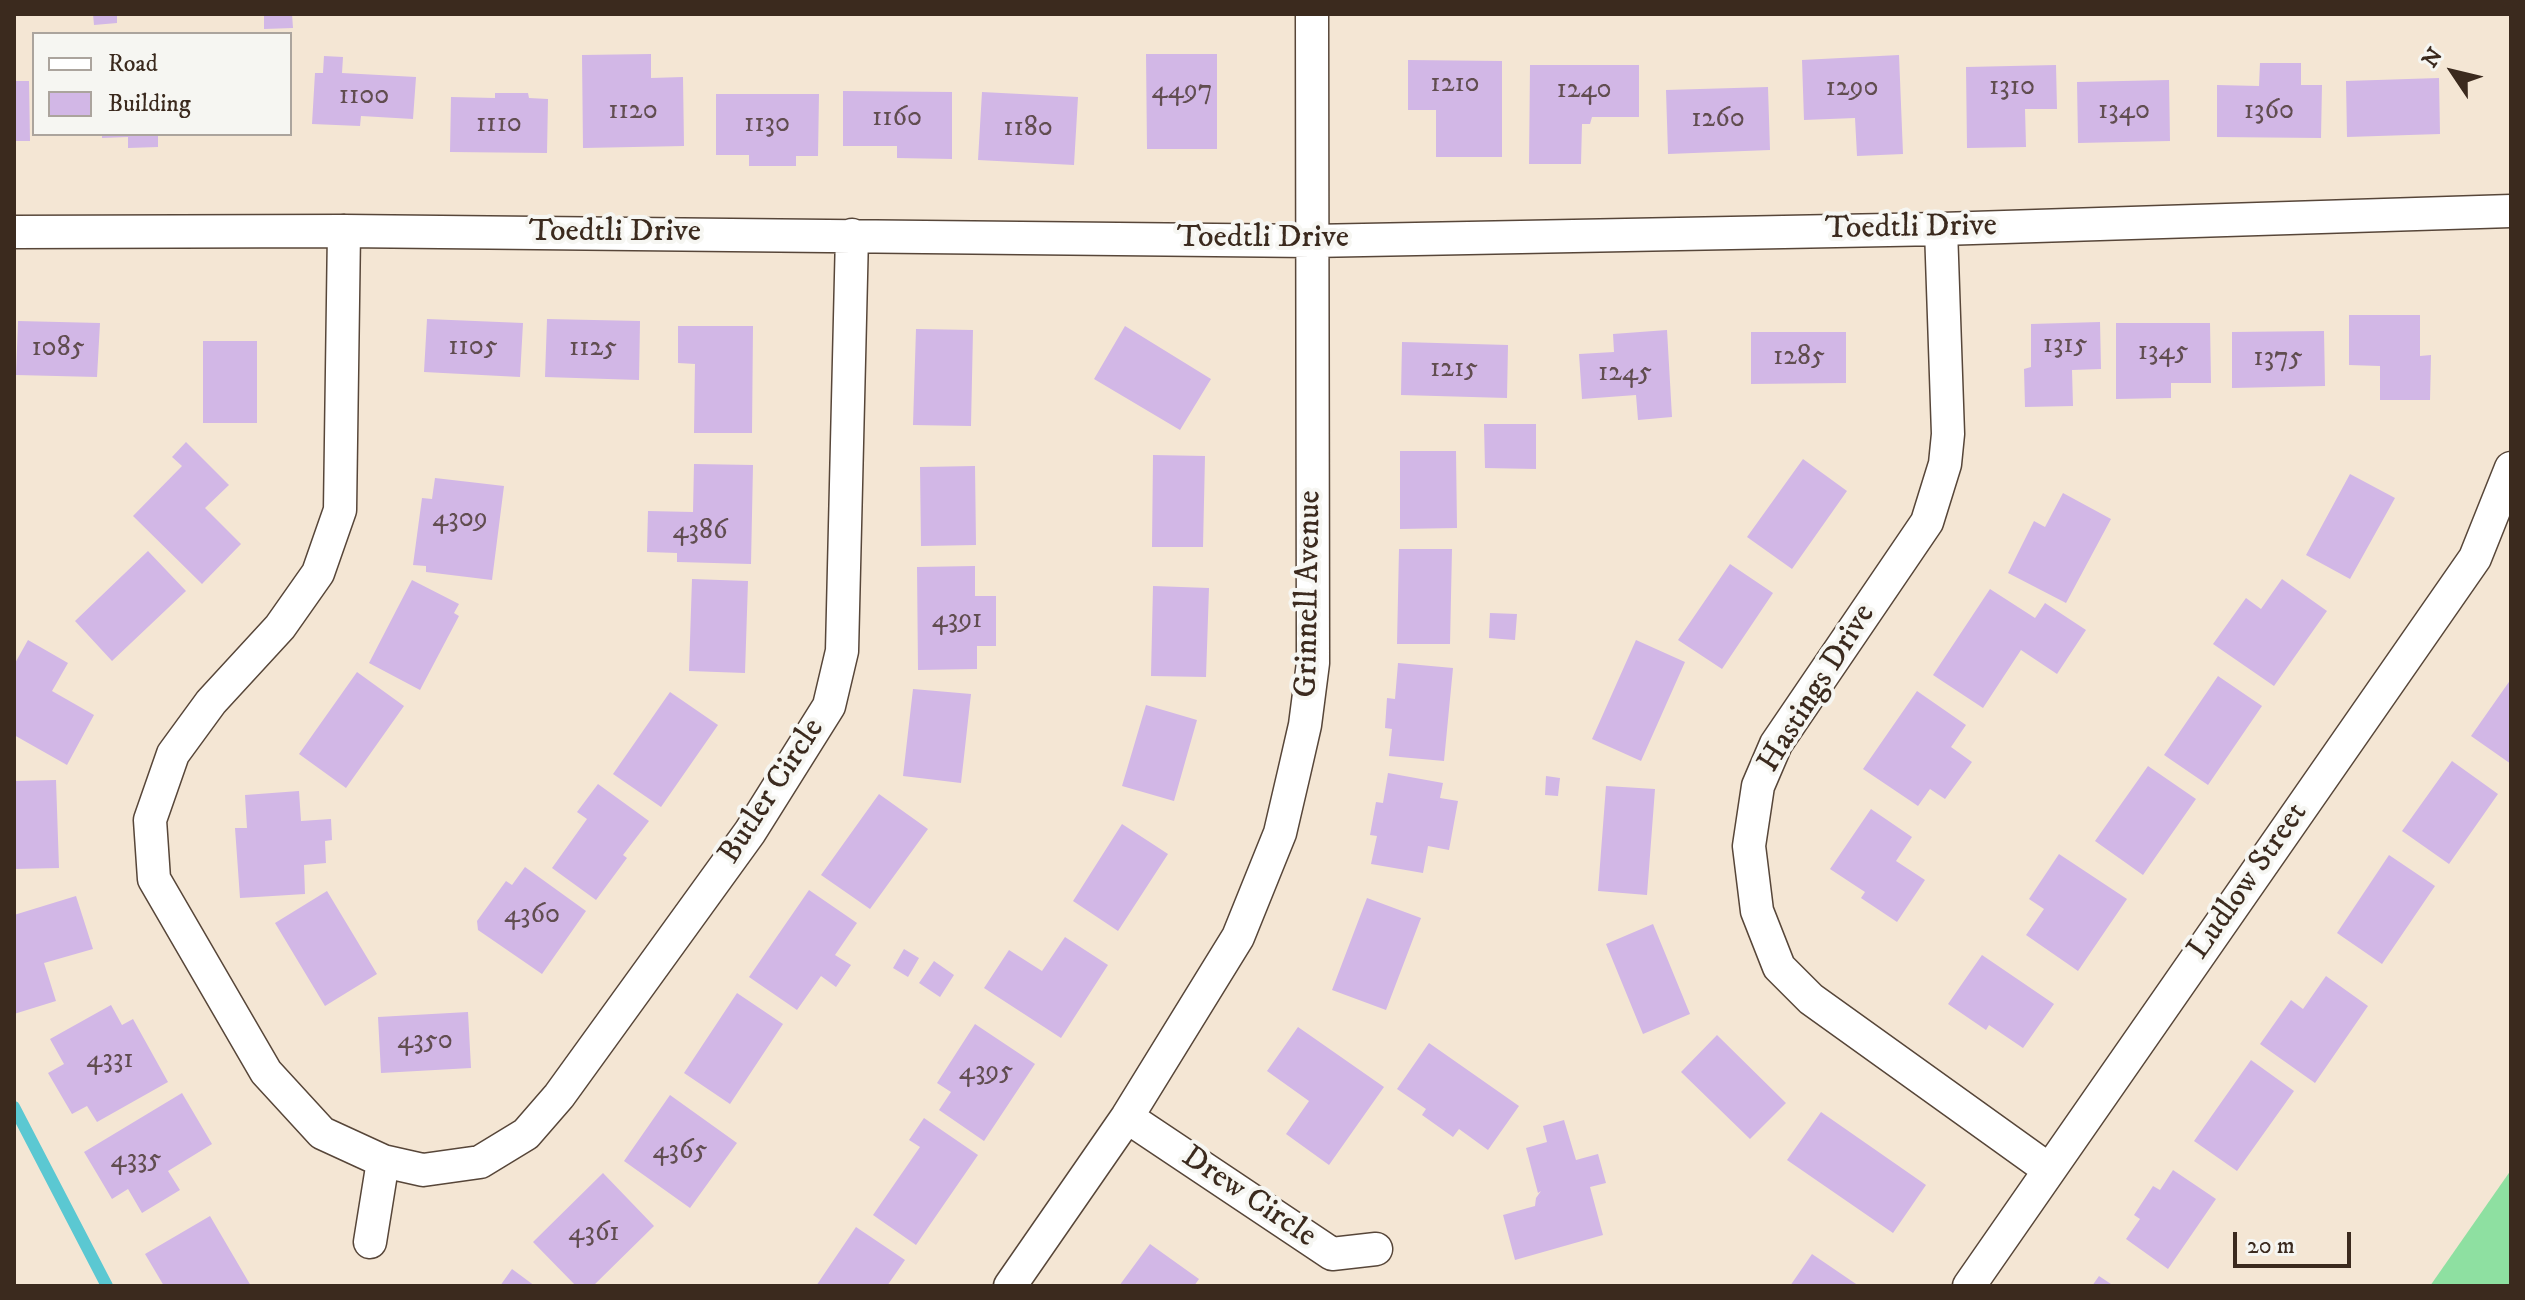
<!DOCTYPE html>
<style>
body{margin:0}
#map{position:relative;width:2525px;height:1300px;overflow:hidden;background:#f4e6d4;font-family:"IM FELL DW Pica",serif}
canvas{display:block}
.frame{position:absolute;inset:0;border:16px solid #3b2a1e;pointer-events:none}
.legend{position:absolute;left:32px;top:32px;width:260px;height:104px;box-sizing:border-box;background:#f6f6f2;border:2px solid #aba49d;margin:0;padding:10px 14px;list-style:none;font-size:24px;color:#3b2a1e}
.legend li{display:flex;align-items:center;gap:16px;height:40px}
.legend b{width:40px;border:2px solid #aba49d}
.north{position:absolute;left:2413px;top:32px;width:80px;height:80px;-webkit-text-stroke:6px #f6f6f2;paint-order:stroke;rotate:305deg;font-size:22px;font-weight:700;line-height:32px;text-align:center;color:#3b2a1e}
.north::after{content:'';display:block;margin:auto;width:28px;height:36px;background:#3b2a1e;clip-path:polygon(50% 0,100% 100%,50% 72%,0 100%)}
.scale{position:absolute;left:2233px;top:1232px;width:118px;height:36px;box-sizing:border-box;border:4px solid #3b2a1e;border-top:0;padding-left:10px;font-size:24px;line-height:28px;white-space:nowrap;color:#3b2a1e;-webkit-text-stroke:6px #f6f6f2;paint-order:stroke}
</style>
<div id="map">
<canvas width="2525" height="1300"></canvas>
<div class="frame"></div>
<ul class="legend">
<li><b style="height:10px;background:#fff"></b>Road</li>
<li><b style="height:22px;background:#d2b7e6"></b>Building</li>
</ul>
<div class="north">N</div>
<div class="scale">20 m</div>
</div>
<script>
const context = document.querySelector('canvas').getContext('2d');
context.lineJoin = 'round';
function fill(path, color) { context.fillStyle = color; context.fill(path, 'evenodd'); }
const toPath = rows => new Path2D(rows.map(r => 'M' + r).join(''));
function stroke(path, color, width, dash) { context.strokeStyle = color; context.lineWidth = width; context.lineCap = dash ? 'butt' : 'round'; context.setLineDash(dash || []); context.stroke(path); }
function drawText(font, color, halo, rows, align = 'center') {
  context.font = font + ' "IM FELL DW Pica",serif'; context.lineWidth = 8; context.setLineDash([]); context.textBaseline = 'middle'; context.strokeStyle = halo; context.fillStyle = color; for (const [text, x, y, turn = 0] of rows) {
    context.save(); context.translate(x, y); context.rotate((+turn || 0) * Math.PI / 180); context.textAlign = isNaN(turn) ? turn : align; if (halo) context.strokeText(text, 0, 0); context.fillText(text, 0, 0); context.restore();
  }
}
fill(toPath([
 [2511,1170,2511,1286,2430,1286]
]), '#8ee0a1');
stroke(toPath([
 [14,1107,107,1286]
]), '#5bc8d2', 12);
fill(toPath([
 [93,14,117,14,117,23,94,25],
 [264,14,292,14,293,28,264,29],
 [651,54,651,78,683,77,684,146,583,148,582,55],
 [1146,54,1217,54,1217,149,1147,149],
 [1899,55,1903,154,1857,156,1855,118,1804,120,1802,60],
 [324,56,343,57,342,73,416,77,413,119,361,116,360,126,312,124,315,73,323,73],
 [1408,60,1502,61,1502,157,1436,157,1436,110,1408,110],
 [2260,63,2301,63,2301,85,2322,85,2321,138,2217,137,2217,85,2259,86],
 [1530,65,1639,65,1639,117,1592,117,1590,124,1582,124,1581,164,1529,164],
 [2056,65,2057,109,2025,109,2026,147,1967,148,1966,67],
 [2439,78,2440,134,2347,137,2346,81],
 [2169,80,2170,141,2078,143,2077,82],
 [14,81,29,81,30,141,14,141],
 [1768,87,1770,150,1668,154,1666,90],
 [843,91,952,92,952,159,897,158,897,146,843,146],
 [982,92,1078,97,1074,165,978,160],
 [495,93,528,93,529,98,548,99,547,153,450,152,451,97,495,98],
 [716,94,819,94,818,156,796,156,796,166,749,166,749,155,716,155],
 [102,134,158,134,158,147,128,148,128,137,102,138],
 [2349,315,2420,315,2420,356,2431,355,2430,400,2380,400,2380,366,2349,365],
 [427,319,523,323,520,377,424,372],
 [547,319,640,321,639,380,545,377],
 [18,321,100,323,97,377,16,375],
 [2100,322,2101,369,2072,370,2073,406,2025,407,2024,369,2031,367,2031,324],
 [2116,323,2210,323,2211,383,2171,383,2171,398,2116,399],
 [678,326,753,326,752,433,694,433,695,364,678,363],
 [1125,326,1211,379,1180,430,1094,379],
 [916,329,973,330,971,426,913,425],
 [1667,330,1672,417,1638,420,1636,395,1582,399,1579,354,1614,352,1613,334],
 [2324,331,2325,386,2232,388,2232,332],
 [1751,332,1846,332,1846,383,1751,384],
 [203,341,257,341,257,423,203,423],
 [1402,342,1508,345,1507,398,1401,395],
 [1484,424,1536,424,1536,469,1485,468],
 [186,442,229,485,205,508,241,544,202,584,133,516,182,466,172,457],
 [1400,451,1456,451,1457,528,1400,529],
 [1153,455,1205,456,1203,547,1152,547],
 [1803,459,1847,491,1792,569,1747,537],
 [694,464,753,465,751,564,677,562,677,553,647,552,648,511,693,512],
 [975,466,976,545,921,546,920,467],
 [2350,474,2395,498,2350,579,2306,555],
 [435,478,504,486,492,580,426,572,426,566,413,565,422,498,432,499],
 [2063,493,2111,519,2066,603,2008,573,2034,521,2045,527],
 [1399,549,1452,549,1450,644,1397,644],
 [148,551,186,591,112,661,75,621],
 [1730,564,1773,593,1722,669,1678,640],
 [975,566,975,596,996,596,996,646,977,646,977,669,918,670,917,567],
 [692,579,748,581,745,673,689,671],
 [2282,579,2327,611,2274,686,2213,644,2246,598,2261,609],
 [412,580,459,604,454,613,459,616,420,690,369,663],
 [1153,586,1209,588,1206,677,1151,676],
 [1990,589,2035,618,2045,603,2086,630,2057,674,2021,650,1983,708,1933,675],
 [1490,613,1517,614,1515,640,1489,638],
 [28,640,68,663,52,691,94,715,67,765,14,735,14,665],
 [1636,640,1685,662,1641,761,1592,739],
 [1398,663,1453,668,1444,761,1389,756,1392,729,1385,728,1387,698,1395,699],
 [357,672,404,706,346,788,299,754],
 [2218,676,2262,706,2208,785,2164,755],
 [2511,679,2511,764,2471,736],
 [913,689,971,694,961,783,903,776],
 [1917,691,1966,725,1951,747,1972,762,1945,799,1930,789,1918,806,1863,769],
 [670,692,718,725,661,807,613,774],
 [1146,705,1197,720,1174,801,1122,786],
 [2452,761,2498,794,2449,864,2402,831],
 [2148,766,2196,799,2143,875,2095,841],
 [1388,773,1443,783,1440,798,1458,801,1449,850,1428,846,1423,873,1371,864,1377,836,1370,835,1376,802,1383,803],
 [1546,776,1560,778,1558,796,1545,795],
 [56,780,59,868,14,869,14,781],
 [598,784,649,821,623,855,627,858,596,900,552,868,587,819,577,812],
 [1606,786,1655,789,1647,895,1598,891],
 [299,791,301,821,331,819,332,840,325,841,326,863,304,865,305,894,240,898,235,828,247,828,245,795],
 [879,794,928,829,870,909,821,875],
 [1871,809,1912,837,1896,861,1925,880,1897,922,1861,898,1865,892,1830,869],
 [1122,824,1168,854,1118,931,1073,901],
 [2059,854,2127,899,2078,971,2026,935,2044,909,2029,899],
 [2389,855,2435,886,2382,964,2337,933],
 [525,867,586,911,542,974,478,930,477,921,506,881,512,885],
 [809,890,857,923,835,955,851,965,836,987,821,976,797,1010,749,977],
 [327,891,377,974,325,1006,275,923],
 [76,896,93,949,44,963,56,1001,14,1014,14,915],
 [1367,898,1421,918,1386,1010,1332,990],
 [1653,924,1690,1014,1643,1034,1606,944],
 [1065,937,1108,965,1061,1038,984,988,1009,950,1042,971],
 [904,949,919,958,908,977,893,968],
 [1982,955,2054,1004,2023,1048,1989,1025,1986,1030,1948,1004],
 [934,961,954,975,940,997,919,983],
 [2326,976,2368,1006,2315,1083,2260,1044,2291,1000,2303,1009],
 [737,993,783,1024,730,1104,684,1073],
 [111,1005,122,1025,133,1019,168,1082,97,1122,87,1106,72,1114,48,1073,64,1064,50,1039],
 [468,1012,471,1068,381,1073,378,1017],
 [975,1024,1035,1064,984,1141,939,1110,951,1092,937,1083],
 [1298,1027,1384,1087,1329,1165,1286,1134,1309,1101,1267,1071],
 [1717,1035,1786,1103,1750,1139,1681,1072],
 [1429,1043,1519,1106,1488,1150,1459,1129,1453,1137,1422,1115,1426,1109,1397,1089],
 [2251,1060,2294,1091,2237,1171,2194,1141],
 [182,1093,212,1144,168,1171,180,1190,142,1213,128,1189,112,1199,84,1152],
 [670,1095,737,1143,690,1208,624,1161],
 [1821,1112,1926,1185,1893,1233,1787,1160],
 [924,1118,978,1155,916,1245,873,1215,920,1147,909,1140],
 [1564,1120,1576,1160,1598,1154,1606,1183,1590,1187,1603,1235,1515,1260,1503,1215,1535,1206,1536,1198,1541,1191,1538,1193,1526,1148,1547,1142,1543,1126],
 [2173,1170,2216,1199,2168,1269,2126,1239,2140,1219,2134,1215,2153,1186,2160,1190],
 [603,1173,654,1226,593,1286,576,1286,533,1242],
 [210,1216,251,1286,164,1286,145,1254],
 [856,1227,905,1260,887,1286,816,1286],
 [1150,1244,1199,1279,1194,1286,1119,1286],
 [1812,1254,1859,1286,1790,1286],
 [512,1269,535,1286,500,1286],
 [2099,1276,2114,1286,2092,1286]
]), '#d2b7e6');
const minor = toPath([
 [1941,229,1948,434,1945,464,1927,522,1776,744,1758,786,1749,846,1757,911,1779,967,1811,999,2048,1169],
 [344,231,340,510,318,573,280,627,211,702,173,754,150,820,154,879,266,1072,322,1133,383,1161,423,1170,480,1162,526,1134,559,1096,750,832,829,706,842,651,852,235],
 [14,232,344,231,1311,241,1941,229,2511,211],
 [1127,1117,1332,1254,1376,1249],
 [370,1242,383,1161],
 [1010,1286,1127,1117,1238,937,1280,833,1294,773,1305,725,1313,663,1312,14],
 [1969,1286,2475,558,2511,468]
]);
stroke(minor, '#574639', 35);
stroke(minor, '#fff', 32);
drawText('28px', '#614d50', null, [
 ["1210",1455,85],
 ["1310",2012,88],
 ["1290",1852,89],
 ["1240",1584,91],
 ["4497",1182,92],
 ["1100",364,97],
 ["1120",633,112],
 ["1340",2124,112],
 ["1360",2269,112],
 ["1160",897,119],
 ["1260",1718,120],
 ["1110",499,125],
 ["1130",767,125],
 ["1180",1028,129],
 ["1315",2065,346],
 ["1105",473,348],
 ["1085",58,349],
 ["1125",593,349],
 ["1345",2163,353],
 ["1285",1799,358],
 ["1375",2278,359],
 ["1215",1454,370],
 ["1245",1625,374],
 ["4309",460,520],
 ["4386",700,532],
 ["4391",957,621],
 ["4360",532,916],
 ["4350",425,1042],
 ["4331",110,1061],
 ["4395",986,1073],
 ["4365",680,1152],
 ["4335",136,1161],
 ["4361",594,1234]
]);
drawText('32px', '#3b2a1e', '#f6f6f2', [
 ["Toedtli Drive",1911,229,-1],
 ["Toedtli Drive",615,233],
 ["Toedtli Drive",1263,239],
 ["Grinnell Avenue",1310,594,-89],
 ["Hastings Drive",1818,689,-58],
 ["Butler Circle",773,792,-57],
 ["Ludlow Street",2249,882,-55],
 ["Drew Circle",1248,1198,34]
]);
</script>
